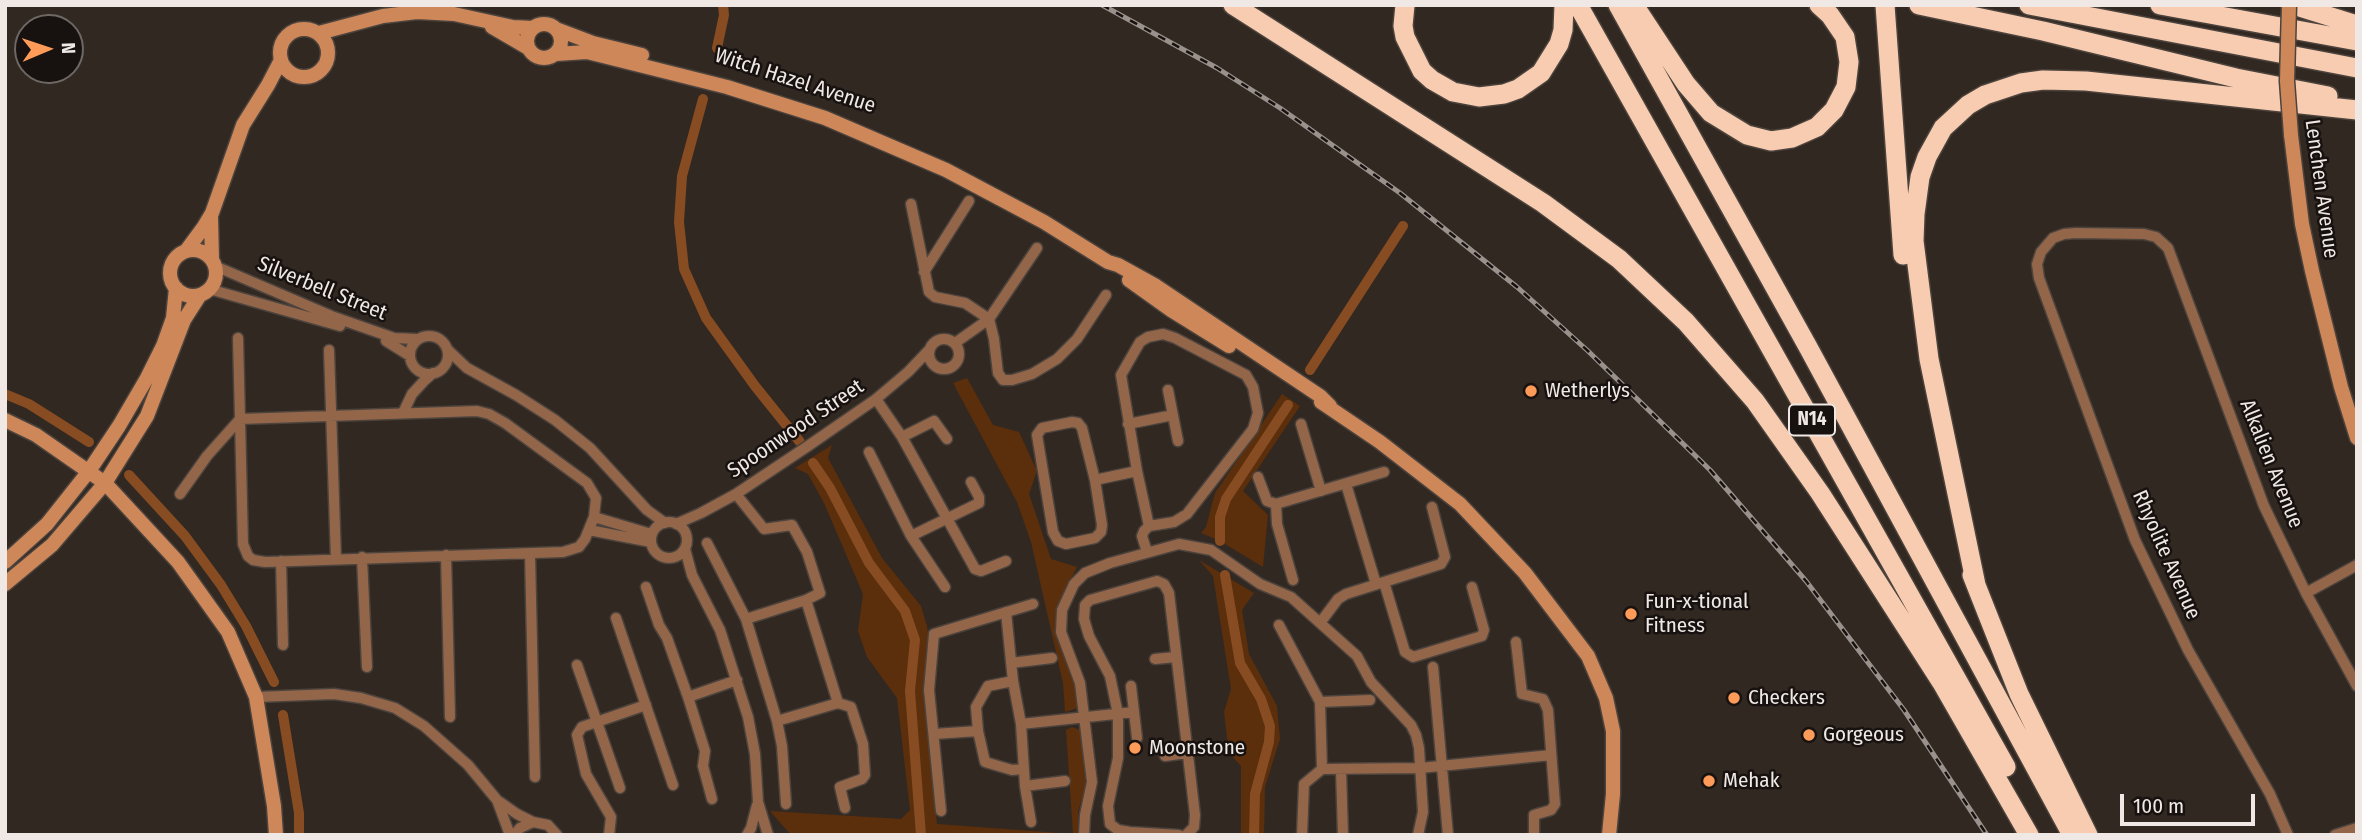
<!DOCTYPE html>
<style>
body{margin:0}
#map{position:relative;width:2362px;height:840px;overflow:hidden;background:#322822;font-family:"Fira Sans Condensed",sans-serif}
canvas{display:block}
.frame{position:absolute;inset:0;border:7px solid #efe8e4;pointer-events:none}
.north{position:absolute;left:14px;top:14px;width:70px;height:70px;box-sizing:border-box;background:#17120f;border:2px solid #6d6864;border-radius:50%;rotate:88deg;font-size:19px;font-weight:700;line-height:28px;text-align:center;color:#efe8e4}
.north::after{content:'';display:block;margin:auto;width:24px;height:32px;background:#fe9b59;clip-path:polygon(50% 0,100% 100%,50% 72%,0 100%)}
.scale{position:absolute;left:2120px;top:794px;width:135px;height:32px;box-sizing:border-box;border:4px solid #efe8e4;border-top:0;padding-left:9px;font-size:21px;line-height:24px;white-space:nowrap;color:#efe8e4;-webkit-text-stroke:5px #17120f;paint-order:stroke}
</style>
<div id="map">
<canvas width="2362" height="840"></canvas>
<div class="frame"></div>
<div class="north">N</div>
<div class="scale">100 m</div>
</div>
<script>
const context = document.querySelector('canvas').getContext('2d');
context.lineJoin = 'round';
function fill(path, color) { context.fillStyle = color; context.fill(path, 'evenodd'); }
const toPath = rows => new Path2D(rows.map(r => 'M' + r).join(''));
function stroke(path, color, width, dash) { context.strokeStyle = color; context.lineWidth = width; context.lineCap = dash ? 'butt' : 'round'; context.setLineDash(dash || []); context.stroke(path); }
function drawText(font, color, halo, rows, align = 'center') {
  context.font = font + ' "Fira Sans Condensed",sans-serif'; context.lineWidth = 5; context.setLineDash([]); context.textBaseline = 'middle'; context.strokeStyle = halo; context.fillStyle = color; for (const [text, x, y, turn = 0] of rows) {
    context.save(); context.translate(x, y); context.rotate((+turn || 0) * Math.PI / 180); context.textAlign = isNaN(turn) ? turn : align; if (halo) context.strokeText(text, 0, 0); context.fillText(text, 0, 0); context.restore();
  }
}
fill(toPath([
 [967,378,993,425,1019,432,1037,471,1029,494,1051,559,1077,567,1056,609,1055,628,1074,677,1078,708,1065,712,1063,683,1031,542,1017,502,953,383],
 [1282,394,1300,406,1243,491,1268,515,1263,567,1220,541,1201,533,1206,527,1215,493],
 [832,445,828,458,882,558,921,606,927,626,930,648,923,692,937,824,1073,834,1066,730,1072,727,1080,730,1086,785,1078,812,1079,835,791,835,770,811,901,819,910,810,897,698,867,657,858,631,863,594,824,503,808,474,795,468],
 [1199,560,1254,593,1242,610,1249,654,1277,706,1280,739,1265,787,1264,835,1241,835,1241,766,1229,753,1224,712,1231,689,1213,576]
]), '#5b2e0c');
stroke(toPath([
 [717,48,724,15,723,5],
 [703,99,682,176,679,222,684,269,706,318,755,386,800,442],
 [1310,370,1403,226],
 [5,394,29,404,89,442],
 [813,463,830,488,869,563,905,611,915,640,910,691,921,835],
 [129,475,185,536,221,585,246,626,274,682],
 [1220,541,1220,517,1226,499,1288,405],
 [1225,575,1240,663,1261,699,1270,726,1269,742,1255,794,1254,835],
 [283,715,299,813,299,835]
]), '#874c22', 10);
const street = toPath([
 [911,204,929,292,935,297,965,303,989,319,955,343],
 [1037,248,989,319,994,339,998,373,1003,380,1012,380,1032,374,1057,359,1077,339,1106,295],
 [215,266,334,317,394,338,417,339],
 [924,272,969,201],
 [209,289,340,326],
 '410 355a19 19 0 1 1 38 0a19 19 0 1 1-38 0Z',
 '929 354a15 15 0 1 1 30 0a15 15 0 1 1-30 0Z',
 [386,341,410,356],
 [447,349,467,368,516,395,555,420,590,448,647,510,665,523],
 [329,350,336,559],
 [1168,390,1178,441],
 [876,399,902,437,975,569,981,571,1006,561],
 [403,413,412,394,424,381,433,373],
 [1072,422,1078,423,1082,428,1095,480,1102,525,1101,532,1095,538,1066,544,1058,541,1053,532,1037,435,1042,428,1072,422],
 [1128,424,1173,415],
 [1301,424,1321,491],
 [902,437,934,421,947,439],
 [869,452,911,536,979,503,979,497,971,482],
 [1258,477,1267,501,1276,504,1384,472],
 [1095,480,1137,471],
 [1346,484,1376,584],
 [180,494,207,456,240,419,477,411,489,414,505,423,587,483,596,498,594,517,585,539,579,547,563,552,265,562,253,560,248,556,243,544,240,419,238,338],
 [736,494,764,529,792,525,807,552,820,593,806,600,746,619],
 [1276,504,1277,524,1293,580],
 [594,517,651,534],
 '651 540a18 18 0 1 1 36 0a18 18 0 1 1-36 0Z',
 [676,524,701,513,736,494,808,446,876,399,908,372,929,350],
 [589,530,651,542],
 [911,536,945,587],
 [707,543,746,619,777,721,782,746,786,804],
 [685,549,692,575,720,630,748,717,755,754,758,802,768,835],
 [1147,552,1142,536,1144,531,1149,526,1174,522,1187,514,1253,429,1258,413,1253,387,1246,375,1175,338,1163,334,1148,337,1140,342,1121,375,1137,471,1149,526],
 [530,554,535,777],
 [446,555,450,717],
 [362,557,367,667],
 [281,561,283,645],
 [1384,582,1405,652,1413,657,1482,636,1484,630,1472,587],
 [646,587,659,625,667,638,688,697,705,751,703,766,712,799],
 [2306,593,2357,565],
 [806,600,838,703],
 [1006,612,1013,681,1021,724,1025,786,1065,781],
 [616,618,673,785],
 [1320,623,1338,599,1346,594,1441,564,1445,557,1432,507],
 [1279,625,1320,702,1322,769],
 [1516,642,1522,694,1543,699,1548,710,1555,804,1551,810,1534,815,1534,835],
 [1155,659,1176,657],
 [1011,663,1052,658],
 [577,665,620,788],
 [1433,667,1448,835],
 [1013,681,988,686,976,707,978,731,985,762,1012,770,1023,769],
 [1131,686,1137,738],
 [256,697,334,694,361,698,395,708,424,726,468,765,497,800,510,835],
 [688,697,737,680],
 [1320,702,1370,700],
 [777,721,838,703,851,707,863,744,865,775,862,779,840,787,845,808],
 [1021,724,1134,712],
 [934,734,978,731],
 [1165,756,1187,753],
 [1341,770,1343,835],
 [1025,786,1031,822],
 [500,802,517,814,533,822],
 [941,811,929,690,934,634,1033,604],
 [514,835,520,828,533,822,548,825,557,835],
 [609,835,611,817,586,774,577,735,582,727,646,705],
 [747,835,751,828,757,805],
 [1084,835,1085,815,1092,782,1080,683,1061,632,1062,610,1074,584,1085,573,1110,563,1179,544,1211,550,1260,584,1291,597,1357,656,1371,682,1411,725,1416,735,1419,748,1423,812,1418,835],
 [1179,835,1130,832,1118,830,1110,824,1108,806,1118,758,1118,714,1110,676,1089,636,1084,619,1085,605,1090,600,1157,581,1164,584,1169,593,1195,815,1194,827,1186,835],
 [1302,835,1304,784,1322,769,1420,768,1551,755],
 [2288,835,2270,794,2188,650,2135,540,2039,278,2037,264,2041,252,2053,238,2064,234,2076,233,2144,234,2156,237,2168,248,2264,506,2306,593,2357,686],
 [2335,835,2357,828]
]);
const secondary = toPath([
 '527 41a17 17 0 1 1 34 0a17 17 0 1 1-34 0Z',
 [492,27,528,48],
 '280 53a24 24 0 1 1 48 0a24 24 0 1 1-48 0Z',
 [556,29,593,43,642,55],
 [319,33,383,16,417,12,454,14,513,27,533,28],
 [556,54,587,52,727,87,825,118,946,170,1044,222,1108,262,1118,265,1156,286,1320,396,1330,406],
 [2291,135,2302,224,2312,271,2341,387,2357,438],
 [211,217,212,259],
 '170 273a23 23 0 1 1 46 0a23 23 0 1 1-46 0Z',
 [186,251,203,228,212,213,243,125,268,85,281,60],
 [1129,280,1171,310,1229,346],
 [1321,402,1380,442,1460,504,1525,573,1588,656,1606,698,1613,731,1613,794,1609,835],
 [5,420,36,435,105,483,178,562,228,632,256,697,274,806,276,835],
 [5,562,47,524,89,471,119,426,147,378,163,346,173,318,176,288],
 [5,584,52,545,105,483,147,416,184,320,200,295]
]);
const highway = toPath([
 [1233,5,1543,203,1619,259,1686,322,1755,401,1820,493,1942,683,2029,835],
 [1405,5,1403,26,1405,37,1422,71,1432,80,1453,92,1479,97,1504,94,1518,89,1541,73,1559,44,1563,30,1564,5],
 [1578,5,2006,767],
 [1618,5,1808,347,2072,835],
 [1634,5,1686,84,1711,113,1747,135,1771,141,1792,138,1817,127,1834,110,1846,87,1849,62,1845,37,1830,15,1819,5],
 [1885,5,1903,255],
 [1919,5,2043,31,2236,78,2328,96],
 [2029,5,2357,68],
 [2160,5,2357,41],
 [2293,5,2357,25],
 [1972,575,2019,694,2088,835],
 [1976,585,1929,359,1914,241,1915,214,1920,177,1927,157,1943,128,1968,105,1985,95,2021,83,2043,80,2086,81,2357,110]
]);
stroke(street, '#4c433d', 13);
stroke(secondary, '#4c433d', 17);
stroke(highway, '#4c433d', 22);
stroke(street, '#93664a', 10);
stroke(secondary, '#ce8759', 14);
stroke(highway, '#f8ccb0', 19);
const rail = toPath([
 [1102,5,1217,68,1280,108,1400,193,1517,287,1588,351,1710,470,1806,581,1904,710,1987,835]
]);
stroke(rail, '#9a918c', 5);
stroke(rail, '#17120f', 2.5, [8]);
const secondaryBridge = toPath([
 [2289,5,2287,81,2291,135]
]);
stroke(secondaryBridge, '#4c433d', 17, []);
stroke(secondaryBridge, '#ce8759', 14);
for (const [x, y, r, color] of [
 [1531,391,7,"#fe9b59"],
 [1631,614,7,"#fe9b59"],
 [1734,698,7,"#fe9b59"],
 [1809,735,7,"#fe9b59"],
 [1135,748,7,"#fe9b59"],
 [1709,781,7,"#fe9b59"]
]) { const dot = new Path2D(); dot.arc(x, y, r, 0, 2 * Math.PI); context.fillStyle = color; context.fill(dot); stroke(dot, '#17120f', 2.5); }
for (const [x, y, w] of [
 [1812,420,46]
]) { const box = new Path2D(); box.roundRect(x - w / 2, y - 15.5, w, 31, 5); context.fillStyle = '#17120f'; context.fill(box); stroke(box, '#efe8e4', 2); }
drawText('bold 19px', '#efe8e4', null, [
 ["N14",1812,420]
]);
drawText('21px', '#efe8e4', '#17120f', [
 ["Witch Hazel Avenue",795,81,18],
 ["Lenchen Avenue",2321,189,82],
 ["Silverbell Street",322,289,22],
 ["Spoonwood Street",796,429,-34],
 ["Alkalien Avenue",2271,464,68],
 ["Rhyolite Avenue",2166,555,66]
]);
drawText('21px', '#efe8e4', '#17120f', [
 ["Wetherlys",1545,391],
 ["Fun-x-tional",1645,602],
 ["Fitness",1645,626],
 ["Checkers",1748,698],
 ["Gorgeous",1823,735],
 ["Moonstone",1149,748],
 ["Mehak",1723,781]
], 'left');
</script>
